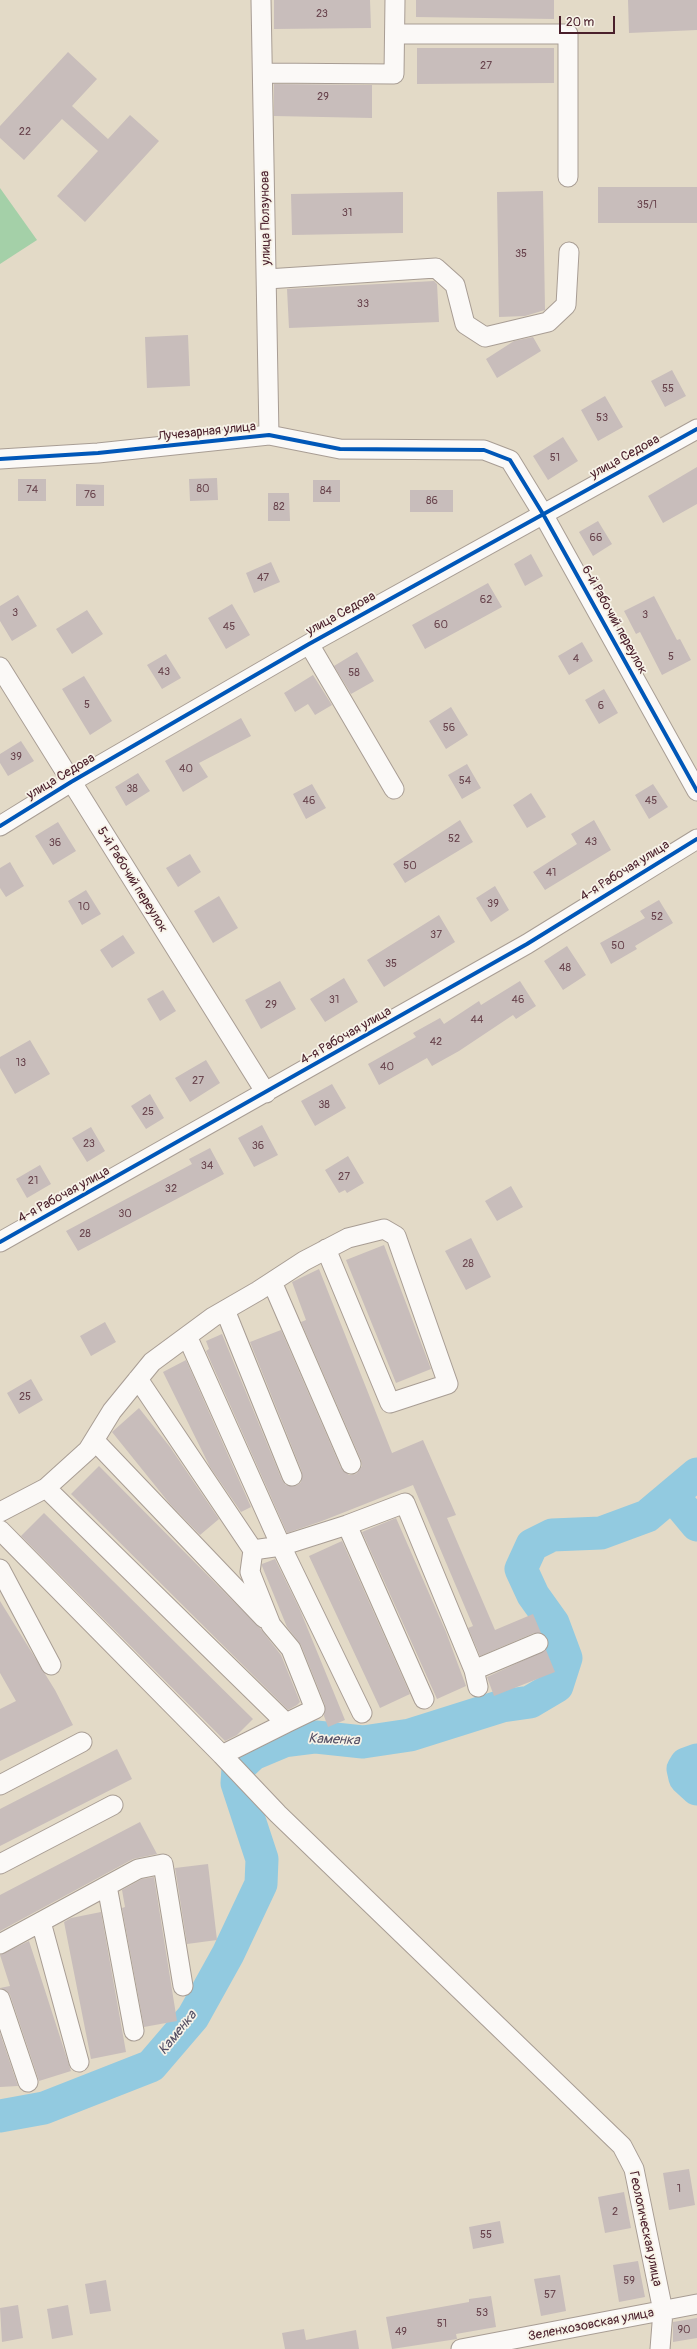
<!DOCTYPE html>
<meta charset="utf-8">
<style>
body{margin:0}
#map{position:relative;width:697px;height:2349px;overflow:hidden;background:#e3dac7;font-family:Pangolin,sans-serif}
canvas{display:block}
.scale{position:absolute;left:559px;top:16px;width:56px;height:18px;box-sizing:border-box;border:2px solid #4a1f2b;border-top:0;padding-left:5px;font-size:12px;line-height:14px;white-space:nowrap;color:#4a1f2b;-webkit-text-stroke:3px #f7f3e8;paint-order:stroke}
</style>
<div id="map">
<canvas width="697" height="2349"></canvas>
<div class="scale">20 m</div>
</div>
<script>
const context = document.querySelector('canvas').getContext('2d');
context.lineJoin = 'round';
function fill(path, color) { context.fillStyle = color; context.fill(path, 'evenodd'); }
const toPath = rows => new Path2D(rows.map(r => 'M' + r).join(''));
function stroke(path, color, width, dash) { context.strokeStyle = color; context.lineWidth = width; context.lineCap = dash ? 'butt' : 'round'; context.setLineDash(dash || []); context.stroke(path); }
function drawText(font, color, halo, rows, align = 'center') {
  context.font = font + ' Pangolin,sans-serif'; context.lineWidth = 3.5; context.setLineDash([]); context.textBaseline = 'middle'; context.strokeStyle = halo; context.fillStyle = color; for (const [text, x, y, turn = 0] of rows) {
    context.save(); context.translate(x, y); context.rotate((+turn || 0) * Math.PI / 180); context.textAlign = isNaN(turn) ? turn : align; if (halo) context.strokeText(text, 0, 0); context.fillText(text, 0, 0); context.restore();
  }
}
fill(toPath([
 [0,188,37,240,0,264]
]), '#a4d0a8');
stroke(toPath([
 [672,1495,697,1525],
 [697,1760,686,1764,683,1769,685,1778,697,1789],
 [0,2116,44,2108,151,2066,193,2017,228,1954,261,1884,262,1859,237,1783,238,1768,253,1754,284,1741,316,1737,363,1742,410,1735,502,1706,530,1702,557,1686,566,1658,553,1623,533,1595,521,1569,532,1545,552,1535,601,1533,647,1516,697,1474]
]), '#92cae0', 33);
fill(toPath([
 [274,0,370,0,371,28,274,29],
 [416,0,554,0,554,19,416,17],
 [628,0,697,0,697,30,629,33],
 [417,48,554,48,554,83,417,84],
 [68,52,97,79,72,106,108,139,130,115,159,141,85,222,57,196,98,151,62,119,24,160,0,138,0,126],
 [274,84,372,85,372,118,274,116],
 [598,187,697,187,697,223,598,223],
 [543,191,545,310,525,316,499,317,497,192],
 [403,192,403,233,292,235,291,194],
 [434,281,437,284,439,322,289,328,287,289],
 [188,335,190,386,147,388,145,337],
 [533,337,541,351,497,378,486,359,514,341],
 [672,370,686,396,665,407,651,381],
 [605,396,623,427,598,441,581,410],
 [563,437,578,461,548,480,533,456],
 [697,467,697,504,663,523,648,496],
 [217,478,218,500,190,501,189,479],
 [18,479,46,479,46,501,18,501],
 [313,480,340,480,340,502,313,502],
 [76,484,104,485,104,506,76,506],
 [410,490,453,490,453,512,410,512],
 [268,493,289,493,290,521,268,521],
 [598,521,612,544,593,556,579,532],
 [531,554,543,576,525,586,514,564],
 [271,562,280,582,254,593,246,573],
 [488,583,502,607,425,649,412,625],
 [18,595,37,626,12,641,0,621,0,606],
 [654,596,677,640,680,639,691,660,662,675,640,632,636,634,624,611],
 [232,604,250,635,226,649,208,618],
 [87,610,103,634,72,654,56,629],
 [582,642,593,661,569,675,558,656],
 [357,652,374,681,351,694,334,666],
 [166,654,181,678,162,689,147,665],
 [313,675,332,705,315,715,308,704,295,712,284,693],
 [84,676,112,721,90,735,62,689],
 [604,689,618,713,599,724,585,700],
 [451,707,468,735,446,749,429,721],
 [241,718,251,736,199,763,208,777,183,792,165,761],
 [21,741,34,761,8,776,0,763,0,754],
 [467,764,481,788,462,799,448,775],
 [138,773,150,791,126,806,115,787],
 [312,784,326,808,306,819,293,794],
 [653,784,668,807,649,819,635,795],
 [531,793,546,817,527,828,513,805],
 [460,820,473,842,405,883,393,864],
 [594,820,611,850,545,890,533,872,577,844,571,834],
 [58,822,76,851,53,865,35,836],
 [190,854,201,872,178,887,166,868],
 [10,862,24,886,6,897,0,888,0,868],
 [495,886,509,910,491,922,476,898],
 [86,890,101,914,82,925,68,901],
 [219,896,238,928,213,943,194,911],
 [659,900,673,923,635,946,637,949,611,964,600,943,645,918,640,911],
 [439,915,455,942,384,987,367,960],
 [123,935,135,953,112,968,100,950],
 [567,946,586,975,563,990,544,961],
 [344,978,358,1002,325,1022,310,999],
 [280,981,296,1009,261,1029,245,1000],
 [520,981,536,1006,516,1019,513,1015,459,1051,432,1066,427,1058,379,1085,368,1064,416,1037,413,1033,440,1018,444,1024,479,1001,481,1005],
 [163,990,176,1011,160,1021,147,999],
 [30,1040,50,1074,15,1094,0,1068,0,1057],
 [206,1060,220,1083,190,1102,175,1078],
 [332,1084,346,1108,315,1126,301,1101],
 [150,1094,164,1118,146,1129,131,1106],
 [262,1125,278,1155,254,1167,238,1138],
 [91,1127,105,1151,87,1162,72,1138],
 [210,1148,224,1174,78,1251,66,1231,192,1164,189,1159],
 [348,1156,364,1183,347,1193,345,1190,339,1193,325,1170],
 [40,1165,51,1184,27,1198,16,1179],
 [511,1186,523,1207,497,1221,485,1201],
 [471,1238,491,1277,466,1290,445,1251],
 [384,1245,431,1369,396,1383,346,1260],
 [319,1269,392,1453,423,1440,456,1515,447,1518,495,1630,533,1614,541,1633,534,1633,480,1656,468,1628,473,1626,413,1485,322,1521,287,1533,206,1351,209,1349,206,1341,222,1334,282,1480,286,1485,296,1486,301,1482,302,1472,250,1342,281,1330,341,1468,349,1475,356,1474,362,1466,361,1460,301,1322,306,1320,292,1282],
 [105,1322,116,1342,91,1356,80,1336],
 [186,1360,251,1507,241,1512,210,1467,163,1372],
 [31,1379,43,1400,19,1414,7,1393],
 [139,1408,170,1447,219,1519,200,1535,170,1504,112,1432],
 [99,1466,260,1628,281,1655,300,1702,297,1705,288,1710,71,1494],
 [44,1513,253,1719,237,1735,225,1741,21,1536],
 [396,1518,446,1632,466,1686,437,1699,362,1532],
 [342,1541,410,1694,380,1708,309,1556],
 [275,1559,300,1610,345,1720,328,1727,324,1716,325,1705,301,1645,287,1627,262,1566,262,1564],
 [0,1601,55,1690,73,1725,0,1761,0,1709,16,1701,0,1673],
 [546,1650,555,1672,494,1696,487,1677],
 [117,1749,132,1779,0,1846,0,1809],
 [140,1822,157,1854,133,1859,0,1931,0,1895],
 [208,1864,217,1940,187,1944,175,1868],
 [154,1877,177,2021,144,2027,122,1908,125,1907,122,1890,142,1879],
 [101,1912,126,2052,91,2059,64,1922,71,1918],
 [29,1941,71,2071,39,2081,10,1995,7,1991,0,1988,10,1986,0,1955],
 [0,2033,18,2086,0,2087],
 [689,2169,695,2205,669,2210,663,2173],
 [624,2192,631,2228,605,2233,598,2197],
 [500,2221,504,2243,473,2249,469,2227],
 [638,2261,645,2297,619,2302,613,2265],
 [560,2275,566,2311,541,2316,534,2279],
 [106,2280,111,2311,90,2314,85,2284],
 [491,2296,496,2327,456,2334,457,2339,392,2349,386,2317,469,2302,469,2299],
 [18,2305,23,2338,2,2342,0,2308],
 [68,2305,73,2335,52,2339,47,2309],
 [697,2318,697,2338,673,2342,673,2322],
 [304,2329,306,2340,356,2330,359,2349,285,2349,282,2333]
]), '#c8bdbb');
const minor = toPath([
 [261,0,269,435],
 [396,34,568,34,568,177],
 [263,73,394,74,395,0],
 [267,279,436,268,455,285,465,324,485,337,548,322,566,305,569,252],
 [0,459,98,453,269,435,340,449,484,450,510,460,543,514,697,791],
 [309,644,394,789],
 [0,667,266,1093],
 [0,826,71,782,309,644,697,429],
 [0,1242,527,944,697,839],
 [272,1282,351,1464],
 [225,1310,292,1476],
 [187,1336,281,1546,347,1525,405,1503,474,1670,478,1687],
 [138,1379,253,1550,281,1546,362,1713],
 [94,1440,264,1618],
 [46,1488,286,1723,315,1709,291,1649,271,1625,250,1572,253,1550],
 [0,1512,46,1488,88,1450,112,1411,152,1362,213,1317,258,1291,304,1261,348,1238,384,1229,396,1236,448,1384,390,1403,326,1249],
 [347,1525,424,1699],
 [0,1530,222,1755,286,1723],
 [0,1569,51,1665],
 [474,1670,538,1643],
 [222,1755,278,1814,622,2146,634,2169,663,2311,660,2349],
 [0,1785,82,1742],
 [0,1864,113,1805],
 [107,1886,134,2031],
 [41,1922,79,2062],
 [0,1944,138,1869,163,1864,183,1986],
 [0,1999,28,2082],
 [461,2349,697,2304]
]);
stroke(minor, '#a89d94', 21);
stroke(minor, '#fbf9f7', 19);
stroke(toPath([
 [0,459,98,453,269,435,340,449,484,450,510,460,543,514,697,791],
 [0,826,71,782,309,644,697,429],
 [0,1242,527,944,697,839]
]), '#0057b8', 4);
drawText('11px', '#6a464f', null, [
 ["23",322,14],
 ["27",486,66],
 ["29",323,97],
 ["22",25,132],
 ["35/1",647,205],
 ["31",347,213],
 ["35",521,254],
 ["33",363,304],
 ["55",668,389],
 ["53",602,418],
 ["51",555,458],
 ["80",203,489],
 ["74",32,490],
 ["84",326,491],
 ["76",90,495],
 ["86",432,501],
 ["82",279,507],
 ["66",596,538],
 ["47",263,578],
 ["62",486,600],
 ["3",15,613],
 ["3",645,615],
 ["60",441,625],
 ["45",229,627],
 ["5",671,657],
 ["4",576,659],
 ["43",164,672],
 ["58",354,673],
 ["5",87,705],
 ["6",601,706],
 ["56",449,728],
 ["39",16,757],
 ["40",186,769],
 ["54",465,781],
 ["38",132,789],
 ["46",309,801],
 ["45",651,801],
 ["52",454,839],
 ["43",591,842],
 ["36",55,843],
 ["50",410,866],
 ["41",551,873],
 ["39",493,904],
 ["10",84,907],
 ["52",657,917],
 ["37",436,935],
 ["50",618,946],
 ["35",391,964],
 ["48",565,968],
 ["31",334,1000],
 ["46",518,1000],
 ["29",271,1005],
 ["44",477,1020],
 ["42",436,1042],
 ["13",21,1063],
 ["40",387,1067],
 ["27",198,1081],
 ["38",324,1105],
 ["25",148,1112],
 ["23",89,1144],
 ["36",258,1146],
 ["34",207,1166],
 ["27",344,1177],
 ["21",33,1181],
 ["32",171,1189],
 ["30",125,1214],
 ["28",85,1234],
 ["28",468,1264],
 ["25",25,1397],
 ["1",679,2189],
 ["2",615,2212],
 ["55",486,2235],
 ["59",629,2281],
 ["57",550,2295],
 ["53",482,2313],
 ["51",442,2324],
 ["90",684,2330],
 ["49",401,2332]
]);
drawText('13px', '#4a1f2b', '#f7f3e8', [
 ["улица Ползунова",266,218,-91],
 ["Лучезарная улица",207,432,-6],
 ["улица Седова",625,457,-29],
 ["улица Седова",341,614,-29],
 ["6-й Рабочий переулок",614,620,61],
 ["улица Седова",61,777,-31],
 ["4-я Рабочая улица",625,871,-32],
 ["5-й Рабочий переулок",132,880,58],
 ["4-я Рабочая улица",346,1036,-30],
 ["4-я Рабочая улица",64,1195,-29],
 ["Геологическая улица",645,2229,78],
 ["Зеленхозовская улица",591,2325,-11]
]);
drawText('italic 14px', '#555065', '#f7f3e8', [
 ["Каменка",334,1740,2],
 ["Каменка",178,2033,-51]
]);
</script>
